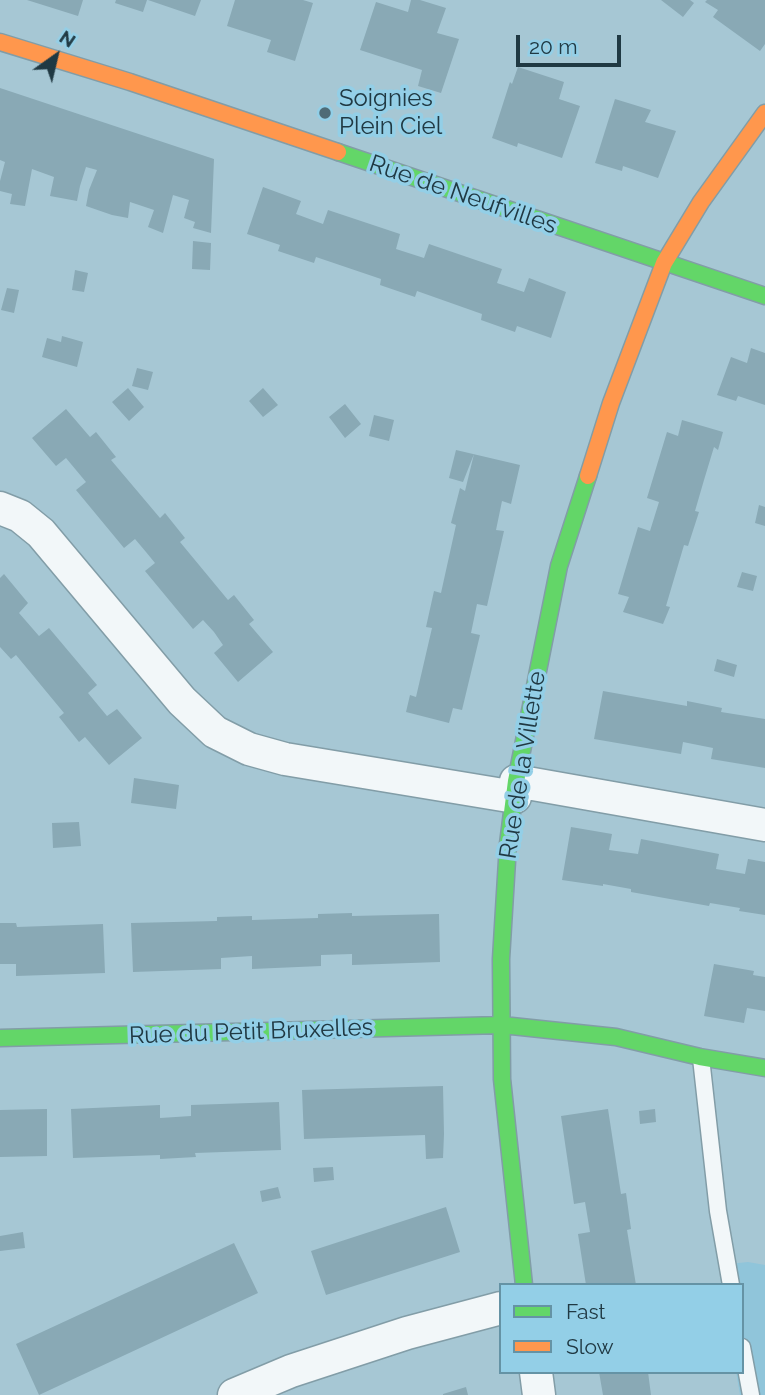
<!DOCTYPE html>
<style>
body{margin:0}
#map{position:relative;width:765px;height:1395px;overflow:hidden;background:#a6c7d4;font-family:Raleway,sans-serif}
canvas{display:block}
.legend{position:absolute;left:499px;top:1283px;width:245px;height:91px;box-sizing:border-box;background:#93cfe7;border:2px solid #6593a5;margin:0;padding:9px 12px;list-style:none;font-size:21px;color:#203943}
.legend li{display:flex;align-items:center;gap:14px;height:35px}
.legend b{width:35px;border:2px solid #6593a5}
.north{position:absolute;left:21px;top:21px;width:70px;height:70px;-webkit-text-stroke:5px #93cfe7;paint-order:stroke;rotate:34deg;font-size:19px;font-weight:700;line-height:28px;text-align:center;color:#203943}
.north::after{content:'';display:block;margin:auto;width:24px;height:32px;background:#203943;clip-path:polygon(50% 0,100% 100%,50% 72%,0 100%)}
.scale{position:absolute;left:516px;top:35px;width:105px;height:32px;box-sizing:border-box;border:4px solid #203943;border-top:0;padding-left:9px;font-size:21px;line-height:24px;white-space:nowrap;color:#203943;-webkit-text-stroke:5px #93cfe7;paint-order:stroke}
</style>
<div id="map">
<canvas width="765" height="1395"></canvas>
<ul class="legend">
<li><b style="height:9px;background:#63d668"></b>Fast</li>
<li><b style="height:9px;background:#ff974d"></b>Slow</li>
</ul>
<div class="north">N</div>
<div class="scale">20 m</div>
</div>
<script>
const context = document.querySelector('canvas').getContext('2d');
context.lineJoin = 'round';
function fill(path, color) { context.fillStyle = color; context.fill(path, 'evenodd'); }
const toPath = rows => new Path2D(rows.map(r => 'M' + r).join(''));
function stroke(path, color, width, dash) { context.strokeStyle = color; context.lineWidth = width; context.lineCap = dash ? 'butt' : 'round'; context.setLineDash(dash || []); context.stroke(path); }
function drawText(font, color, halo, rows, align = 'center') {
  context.font = font + ' Raleway,sans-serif'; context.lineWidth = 7; context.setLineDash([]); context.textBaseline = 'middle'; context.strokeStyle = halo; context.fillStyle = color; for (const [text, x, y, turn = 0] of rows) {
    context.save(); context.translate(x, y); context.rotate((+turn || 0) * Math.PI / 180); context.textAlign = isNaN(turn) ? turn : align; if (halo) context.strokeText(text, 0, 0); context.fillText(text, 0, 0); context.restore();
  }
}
fill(toPath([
 [748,1262,765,1265,765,1395,740,1395,736,1372,742,1372,742,1285,723,1285,720,1265]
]), '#90c5da');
fill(toPath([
 [27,0,83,0,78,16],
 [116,0,147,0,143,12,115,3],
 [148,0,201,0,195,16],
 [235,0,303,0,313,3,295,61,267,52,271,40,227,26],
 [411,0,420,0,446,8,437,33,459,39,441,93,418,86,422,70,360,50,376,2,408,12],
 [661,0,690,0,694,3,683,17],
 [707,0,765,0,765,44,760,51,713,17,718,10,705,2],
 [518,67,564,82,559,99,580,106,562,158,518,143,517,147,492,138,510,82,512,84],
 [0,88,214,159,211,233,193,228,195,222,184,218,189,200,173,195,163,233,148,227,154,210,130,202,128,218,112,215,86,206,89,190,97,170,86,167,80,186,77,201,50,196,54,177,32,169,25,206,10,204,12,194,0,191,0,181,5,162,0,160],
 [615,99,651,110,645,122,676,131,658,178,623,166,622,171,595,163],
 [263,187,301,201,296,214,323,224,328,210,400,234,396,249,424,258,429,244,502,269,497,283,524,292,529,278,566,292,551,338,517,326,515,332,481,320,482,314,417,291,415,297,380,285,381,279,316,257,314,263,278,251,280,245,247,234],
 [193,241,211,243,210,270,192,269],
 [75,270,88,273,84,292,72,290],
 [7,288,19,290,14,313,1,310],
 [62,336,83,342,77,367,42,357,47,338,61,342],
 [751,348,765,353,765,405,738,396,736,401,717,395,731,357,747,363],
 [137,368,153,372,148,390,132,386],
 [128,388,144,407,129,421,112,402],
 [263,388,278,405,263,417,249,401],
 [345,404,361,424,345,438,329,417],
 [66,409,90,437,96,432,116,457,111,460,160,518,165,513,185,538,180,542,228,600,234,595,254,620,249,624,273,652,238,682,214,653,223,645,214,632,203,620,193,629,145,571,155,563,146,552,135,539,124,548,76,490,86,482,66,458,56,466,32,438],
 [374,415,394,420,389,441,369,436],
 [682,420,723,432,718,450,714,447,704,480,695,511,699,512,688,546,684,545,666,606,670,607,663,624,623,612,629,597,618,594,638,527,650,531,659,502,647,498,667,432,678,436],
 [456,450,520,465,511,504,502,501,496,530,504,531,487,606,477,604,471,633,480,635,462,710,453,708,449,723,406,712,410,695,416,697,432,628,426,627,434,591,441,593,456,525,451,523,460,488,465,491,474,454,463,482,449,478],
 [759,505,765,507,765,526,755,523],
 [742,572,757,576,753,591,737,587],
 [4,574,28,603,19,613,39,636,49,628,97,685,88,693,107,716,117,709,142,738,109,765,85,737,79,742,59,717,64,713,16,655,11,659,0,647,0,578],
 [717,659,737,665,734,677,714,671],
 [603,691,687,706,687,701,722,708,721,712,765,719,765,768,711,759,713,748,683,742,681,754,594,739],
 [134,778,179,785,176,809,131,803],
 [79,822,81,846,53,848,52,823],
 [571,827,612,834,609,850,638,854,641,839,719,854,716,869,745,874,748,859,765,862,765,915,739,911,740,908,710,903,709,906,631,892,631,889,603,884,603,886,562,880],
 [352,913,352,916,439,914,440,962,352,965,352,954,321,955,321,966,252,969,252,956,221,958,221,969,133,972,131,923,217,921,217,917,252,916,252,920,318,918,318,914],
 [0,923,16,923,17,927,103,924,105,973,16,976,16,964,0,964],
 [714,964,754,971,753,975,765,977,765,1011,747,1008,744,1023,704,1016],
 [443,1086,444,1134,443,1158,426,1159,425,1135,304,1139,302,1090],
 [279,1102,281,1150,195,1153,196,1157,160,1159,160,1155,73,1158,71,1109,160,1105,160,1118,191,1116,191,1105],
 [47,1109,47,1156,0,1157,0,1110],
 [608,1109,621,1194,626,1193,631,1229,627,1230,636,1285,586,1285,578,1234,590,1232,585,1202,574,1204,561,1116],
 [655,1109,656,1122,640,1124,639,1111],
 [333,1167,334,1180,314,1182,313,1168],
 [278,1187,281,1198,262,1202,260,1191],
 [446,1207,460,1252,326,1295,311,1251],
 [23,1232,25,1248,0,1251,0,1236],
 [234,1243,258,1293,39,1395,16,1344],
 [599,1372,648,1372,651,1395,603,1395],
 [466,1387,468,1395,443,1395,443,1394]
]), '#89a9b5');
const lane = toPath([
 [701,1058,718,1211,731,1285],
 [742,1347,751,1395]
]);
const street = toPath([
 [0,508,20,516,41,533,182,701,215,732,249,749,285,759,515,797],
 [516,781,765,825],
 [536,1372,539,1395],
 [234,1395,291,1371,407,1333,501,1308]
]);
const fast = toPath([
 [338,152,765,296],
 [0,1038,502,1025,616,1037,700,1057,765,1068],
 [524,1285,502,1079,501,959,508,844,516,781,559,566,588,476]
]);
const slow = toPath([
 [0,42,130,82,338,152],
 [588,476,611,403,664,263,701,202,765,113]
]);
stroke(lane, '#829da7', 19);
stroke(street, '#829da7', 35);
stroke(fast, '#829da7', 19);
stroke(slow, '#829da7', 19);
stroke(lane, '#f2f7f9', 16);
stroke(street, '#f2f7f9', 32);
stroke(fast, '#63d668', 16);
stroke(slow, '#ff974d', 16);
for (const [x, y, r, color] of [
 [325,113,7,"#4f6b76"]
]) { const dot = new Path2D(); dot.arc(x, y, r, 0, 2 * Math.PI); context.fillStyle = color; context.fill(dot); stroke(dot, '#93cfe7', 2.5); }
drawText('24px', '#203943', '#93cfe7', [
 ["Soignies",339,99],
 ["Plein Ciel",339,127]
], 'left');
drawText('24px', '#203943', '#93cfe7', [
 ["Rue de Neufvilles",463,195,19],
 ["Rue de la Villette",523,765,-81],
 ["Rue du Petit Bruxelles",251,1032,-2]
]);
</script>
